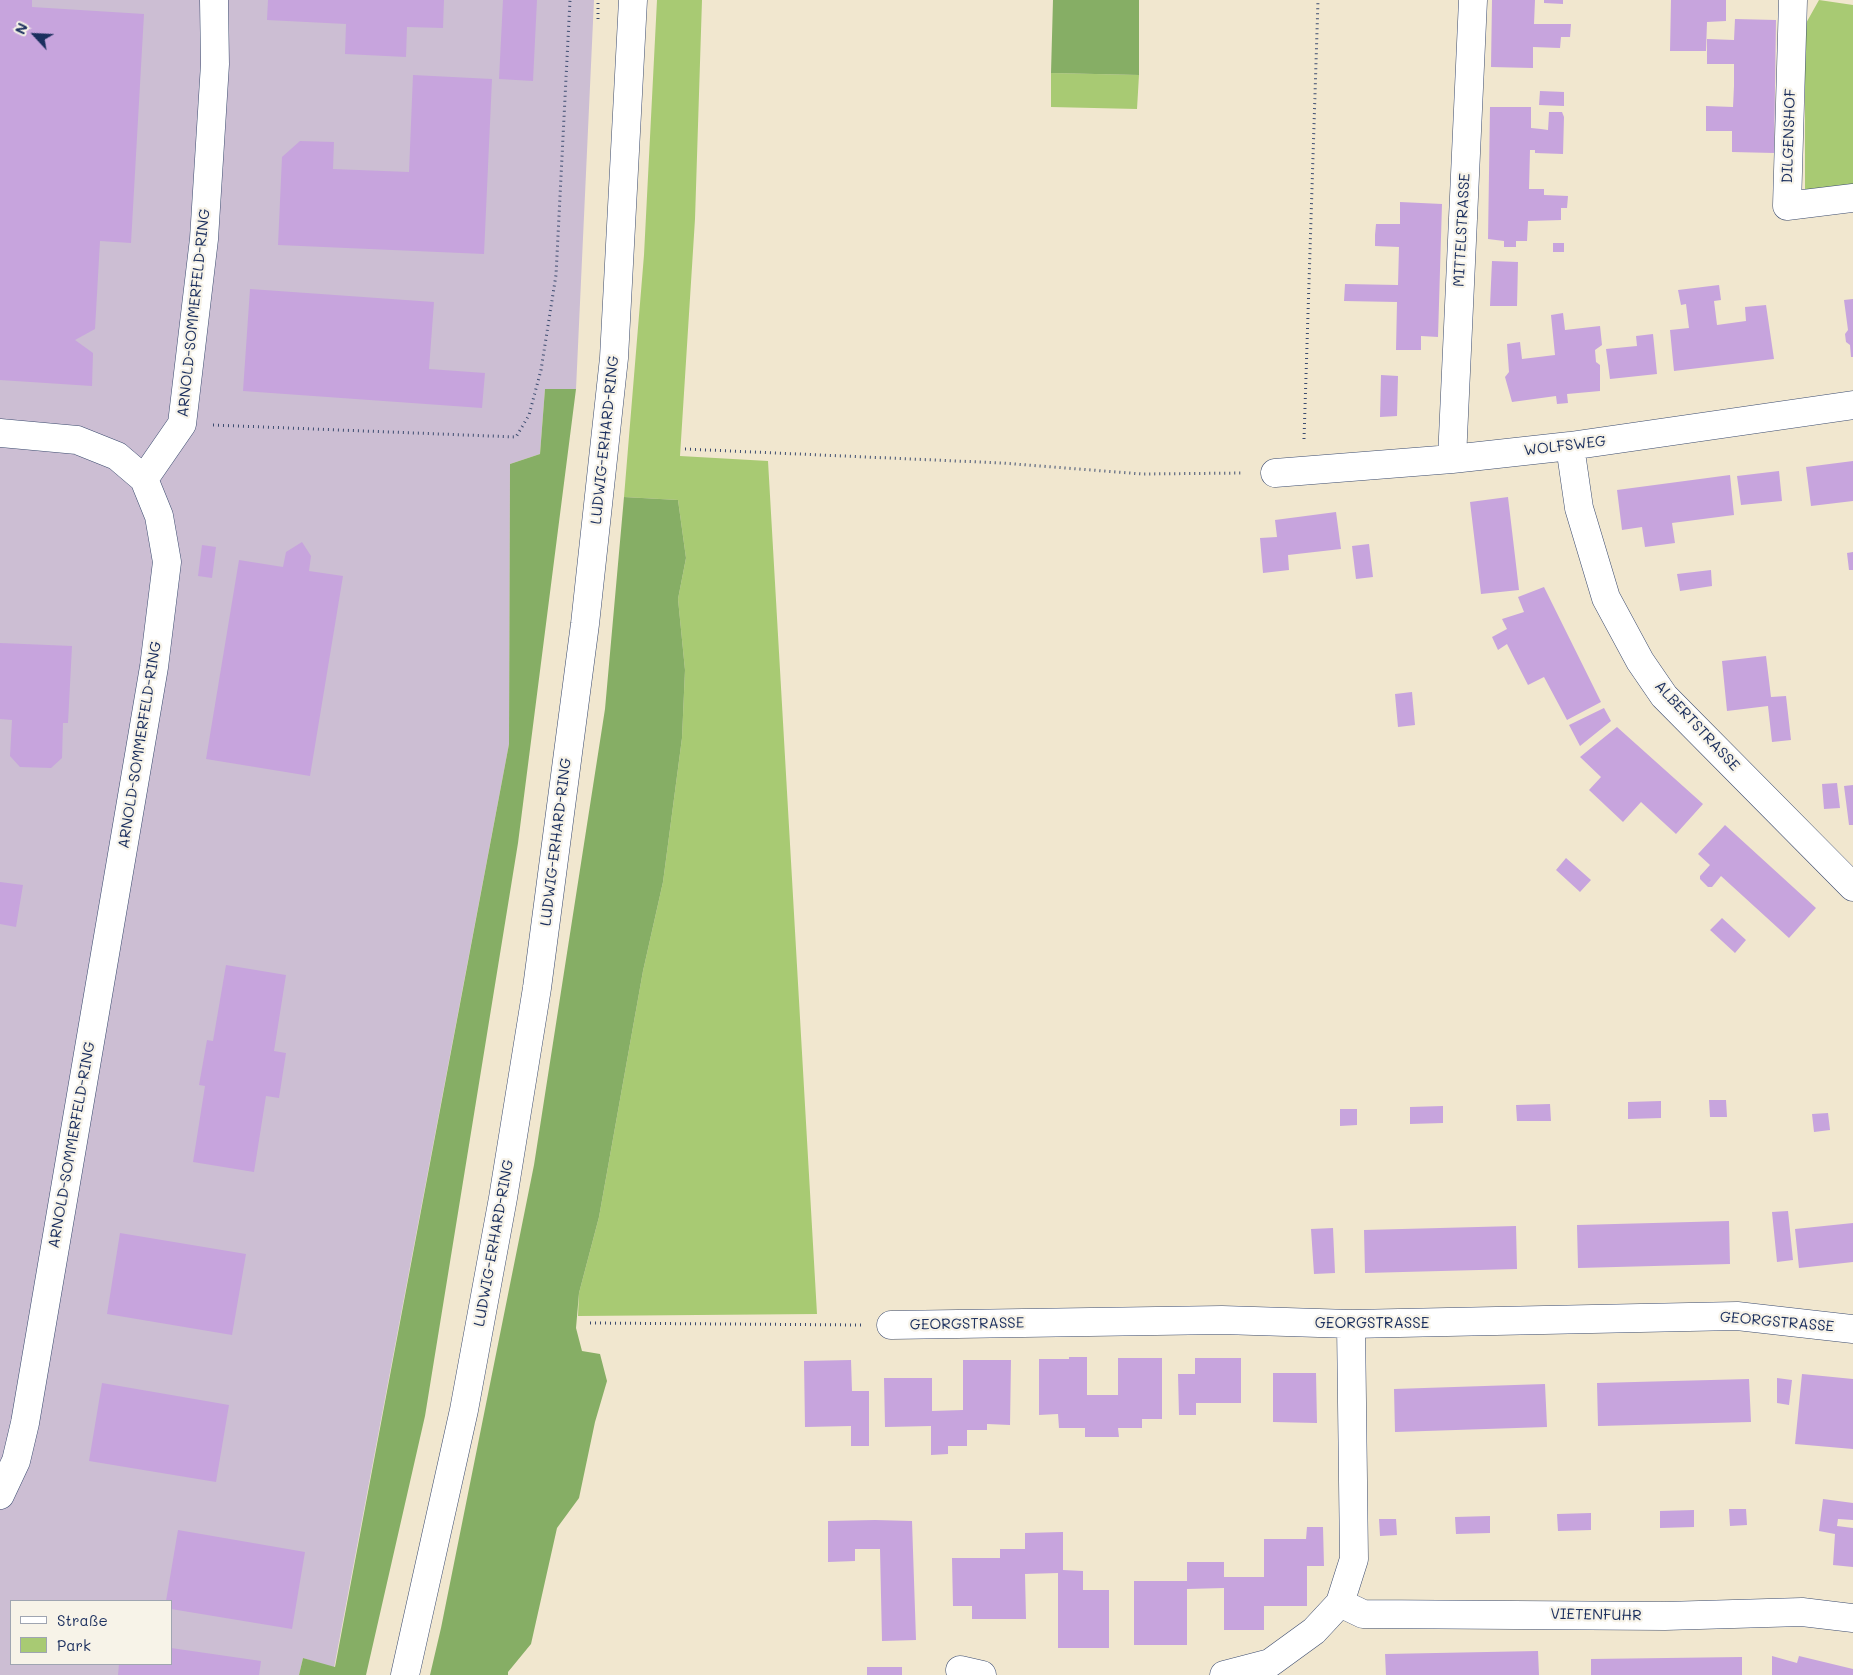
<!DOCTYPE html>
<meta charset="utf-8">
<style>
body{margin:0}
#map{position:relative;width:1853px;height:1675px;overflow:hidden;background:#f1e7cf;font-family:Mali,sans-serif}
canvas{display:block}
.legend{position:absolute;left:10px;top:1600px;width:162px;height:65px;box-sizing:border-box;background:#f7f3e8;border:1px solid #9fa5b1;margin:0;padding:6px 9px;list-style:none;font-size:15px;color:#1b2f5e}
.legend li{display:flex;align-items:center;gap:10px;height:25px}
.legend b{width:25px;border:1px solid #9fa5b1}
.north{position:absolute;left:10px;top:10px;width:50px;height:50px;-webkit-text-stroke:4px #f7f3e8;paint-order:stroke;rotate:295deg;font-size:14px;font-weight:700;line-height:20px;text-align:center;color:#1b2f5e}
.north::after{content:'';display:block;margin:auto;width:18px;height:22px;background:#1b2f5e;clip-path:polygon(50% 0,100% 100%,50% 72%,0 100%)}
</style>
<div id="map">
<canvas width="1853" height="1675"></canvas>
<ul class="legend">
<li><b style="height:6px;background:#fff"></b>Straße</li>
<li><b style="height:14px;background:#a8ca73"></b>Park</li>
</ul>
<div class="north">N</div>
</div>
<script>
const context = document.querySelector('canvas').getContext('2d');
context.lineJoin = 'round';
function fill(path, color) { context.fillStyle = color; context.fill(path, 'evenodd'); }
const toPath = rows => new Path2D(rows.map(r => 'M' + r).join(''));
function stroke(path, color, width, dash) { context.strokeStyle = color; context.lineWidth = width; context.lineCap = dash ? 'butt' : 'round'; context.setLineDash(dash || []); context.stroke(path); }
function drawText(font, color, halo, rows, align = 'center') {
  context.font = font + ' Mali,sans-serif'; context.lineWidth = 4.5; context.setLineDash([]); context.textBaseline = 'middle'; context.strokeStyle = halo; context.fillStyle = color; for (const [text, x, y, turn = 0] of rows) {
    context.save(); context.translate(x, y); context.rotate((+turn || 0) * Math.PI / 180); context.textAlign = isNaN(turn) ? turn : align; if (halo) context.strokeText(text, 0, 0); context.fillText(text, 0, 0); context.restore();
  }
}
fill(toPath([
 [0,0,594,0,576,389,545,389,540,454,510,464,509,744,334,1668,303,1658,299,1675,0,1675],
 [11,1601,171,1601,171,1664,11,1664]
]), '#ccbed3');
fill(toPath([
 [657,0,702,0,695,219,680,456,768,461,817,1314,578,1316,579,1293,599,1217,643,971,663,882,682,738,685,670,678,599,686,558,678,500,624,497,644,255],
 [1819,0,1853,5,1853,185,1805,192,1805,25],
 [1051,73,1139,75,1137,109,1051,107]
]), '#a8ca73');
fill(toPath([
 [1053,0,1139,0,1139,75,1051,73],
 [545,389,576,389,518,843,425,1416,366,1675,299,1675,303,1658,335,1667,509,744,510,464,540,454],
 [624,497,678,500,686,558,678,599,685,670,682,738,663,882,643,971,599,1217,579,1293,576,1328,582,1351,600,1354,607,1381,595,1422,579,1498,557,1528,531,1644,508,1672,508,1675,430,1675,441,1628,534,1165,605,709]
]), '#86ae65');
fill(toPath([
 [0,0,32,0,32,7,144,14,131,243,100,241,95,329,75,340,93,353,92,386,0,380],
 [268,0,444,0,443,28,407,27,406,57,345,54,346,24,267,20],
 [503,0,537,0,533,81,499,79],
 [1492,0,1535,0,1534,24,1571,24,1570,37,1561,37,1560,48,1533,47,1533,68,1491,67],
 [1544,0,1563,0,1563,4,1544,3],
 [1671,0,1726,0,1726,21,1707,22,1706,51,1670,51],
 [1735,19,1776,20,1774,153,1732,152,1732,131,1706,131,1706,106,1733,107,1734,86,1734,64,1707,64,1707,39,1734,40],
 [413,75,492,79,484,254,278,245,282,157,300,141,334,142,333,169,409,172],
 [1540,91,1564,92,1564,106,1539,105],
 [1490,107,1531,107,1531,128,1541,129,1548,130,1549,112,1562,112,1564,117,1563,154,1535,153,1535,150,1530,150,1529,189,1544,189,1544,195,1568,196,1567,208,1561,208,1561,220,1528,221,1527,241,1516,241,1516,247,1504,247,1504,241,1488,239],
 [1400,202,1442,204,1438,337,1421,336,1421,350,1396,350,1397,302,1344,301,1345,284,1398,285,1399,247,1375,246,1375,235,1376,224,1400,224],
 [1553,243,1564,243,1564,252,1553,252],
 [1492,261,1518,262,1517,306,1490,306],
 [1719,285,1721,300,1714,301,1717,325,1746,321,1745,307,1766,305,1774,359,1674,371,1670,330,1689,328,1686,304,1681,305,1678,290],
 [250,289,434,302,429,369,485,373,482,408,243,391],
 [1853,299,1853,357,1851,357,1850,345,1846,342,1845,334,1848,330,1844,300],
 [1563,313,1565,330,1600,326,1602,345,1595,350,1596,362,1600,365,1600,391,1567,394,1568,403,1557,404,1556,396,1512,402,1505,377,1509,372,1507,344,1520,342,1522,359,1555,355,1551,315],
 [1653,334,1657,374,1610,379,1606,349,1637,346,1636,336],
 [1381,375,1398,376,1397,416,1380,417],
 [1853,461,1853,501,1811,506,1806,467],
 [1779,471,1782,501,1741,505,1737,476],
 [1730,475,1734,515,1672,523,1675,543,1645,547,1642,527,1622,530,1617,490],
 [1508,497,1519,590,1481,594,1470,502],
 [1336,512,1341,549,1288,555,1289,570,1263,573,1260,538,1277,537,1275,520],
 [302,542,311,556,309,571,343,576,310,776,206,759,239,560,283,567,286,552],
 [1369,544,1373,577,1356,579,1352,546],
 [202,545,216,547,212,578,198,576],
 [1853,552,1853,570,1849,570,1847,553],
 [1711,570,1712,586,1680,591,1677,574],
 [1544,587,1601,702,1567,720,1544,677,1528,685,1507,644,1498,650,1492,637,1507,629,1502,619,1524,612,1518,597],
 [0,643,72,646,68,723,63,723,62,758,51,768,20,767,10,756,12,720,0,719],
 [1766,656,1771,697,1786,696,1791,740,1772,742,1768,706,1727,711,1722,661],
 [1412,692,1415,725,1398,727,1395,694],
 [1604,708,1611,721,1580,746,1569,725],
 [1617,727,1703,804,1676,834,1641,802,1623,822,1589,790,1601,777,1580,757],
 [1837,783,1840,808,1824,809,1822,784],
 [1853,785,1853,825,1849,825,1844,786],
 [1725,825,1816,908,1789,938,1721,876,1712,887,1708,887,1700,879,1700,876,1710,865,1698,854],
 [1566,858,1591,880,1580,892,1556,870],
 [0,882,23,885,16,927,0,924],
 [1722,918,1746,940,1735,953,1710,930],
 [226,965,286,975,274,1051,286,1053,279,1098,266,1096,254,1172,193,1162,205,1086,199,1085,207,1040,213,1041],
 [1709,1100,1726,1100,1727,1117,1710,1117],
 [1661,1101,1661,1118,1628,1119,1628,1102],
 [1550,1104,1551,1121,1517,1121,1516,1105],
 [1443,1106,1443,1123,1410,1124,1410,1107],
 [1340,1109,1357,1109,1357,1125,1340,1126],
 [1828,1113,1830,1130,1814,1132,1812,1114],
 [1788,1211,1793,1260,1777,1262,1772,1212],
 [1729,1221,1730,1264,1578,1268,1577,1225],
 [1853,1223,1853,1262,1799,1268,1795,1229],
 [1516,1226,1517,1269,1365,1273,1364,1230],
 [1333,1228,1335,1273,1314,1274,1311,1229],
 [120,1233,246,1254,232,1335,107,1314],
 [1069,1357,1087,1357,1087,1395,1118,1395,1118,1358,1162,1358,1162,1419,1142,1419,1142,1428,1118,1428,1119,1437,1085,1437,1085,1428,1059,1428,1058,1414,1039,1415,1039,1359,1069,1359],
 [1195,1358,1241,1358,1241,1403,1196,1403,1196,1415,1179,1415,1178,1374,1195,1374],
 [851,1360,852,1391,869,1391,869,1446,851,1446,851,1426,805,1427,804,1361],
 [963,1360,1011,1360,1010,1425,987,1424,987,1430,967,1430,967,1446,948,1446,948,1454,931,1455,931,1426,885,1427,884,1378,932,1378,932,1411,963,1410],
 [1273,1373,1316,1373,1317,1423,1273,1422],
 [1802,1374,1853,1379,1853,1449,1795,1444],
 [1777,1378,1792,1380,1789,1405,1777,1403],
 [1749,1379,1751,1422,1598,1426,1597,1383],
 [102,1383,229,1405,216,1482,89,1461],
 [1545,1384,1547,1427,1395,1432,1394,1389],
 [1823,1499,1853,1503,1853,1520,1838,1519,1837,1526,1853,1528,1853,1567,1833,1565,1835,1534,1819,1531],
 [1729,1509,1746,1509,1747,1525,1730,1526],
 [1694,1510,1694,1527,1660,1528,1660,1511],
 [1591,1513,1591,1530,1558,1531,1557,1514],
 [1490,1516,1490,1533,1456,1534,1455,1517],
 [1379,1519,1396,1519,1397,1535,1380,1536],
 [875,1520,912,1521,916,1640,882,1641,880,1549,855,1549,855,1561,828,1562,828,1521],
 [1307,1527,1323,1527,1324,1566,1307,1566,1307,1606,1264,1606,1264,1630,1224,1630,1224,1588,1187,1589,1187,1645,1134,1645,1134,1581,1187,1581,1187,1562,1224,1562,1224,1577,1264,1577,1264,1539,1306,1539],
 [178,1530,305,1552,292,1629,171,1609,171,1601,166,1601],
 [1063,1532,1063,1570,1083,1571,1083,1590,1109,1590,1109,1648,1058,1648,1058,1573,1025,1574,1026,1619,972,1619,972,1606,953,1606,952,1558,1000,1558,1000,1549,1025,1549,1025,1533],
 [171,1648,261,1661,259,1675,118,1675,119,1664,171,1664],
 [1538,1651,1539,1675,1386,1675,1385,1654],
 [1772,1656,1797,1663,1799,1656,1853,1669,1853,1675,1772,1675],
 [1742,1657,1742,1675,1591,1675,1591,1659],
 [867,1667,902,1667,902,1675,867,1675]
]), '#c7a4dd');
const minor = toPath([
 [1793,0,1787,206,1853,198],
 [0,433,77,440,117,456,144,479],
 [1570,446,1579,508,1606,598,1640,661,1664,696,1853,887],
 [1452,459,1473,0],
 [1275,473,1452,459,1570,446,1853,405],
 [891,1325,1222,1320,1351,1324,1737,1316,1853,1329],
 [0,1495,16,1461,25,1423,154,667,167,562,159,516,144,479,182,424,204,239,215,64,214,0],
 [1340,1603,1363,1614,1665,1616,1802,1612,1853,1618],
 [960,1670,982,1675],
 [1224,1675,1270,1663,1314,1631,1340,1603,1354,1559,1351,1324]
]);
const major = toPath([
 [405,1675,464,1410,503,1198,537,988,585,624,614,358,633,0]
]);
stroke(minor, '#3b4b6f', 29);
stroke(major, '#3b4b6f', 29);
stroke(toPath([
 [598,19,598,0],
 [213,425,516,437,529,415,541,370,556,275,570,0],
 [1304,439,1318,0],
 [685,449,1002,463,1142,474,1244,473],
 [590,1323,862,1325]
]), '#3b4b6f', 3, [1, 4]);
stroke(minor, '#fff', 28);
stroke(major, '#fff', 28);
drawText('15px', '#1b2f5e', '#f7f3e8', [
 ["DILGENSHOF",1789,136,-88],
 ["MITTELSTRASSE",1462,230,-87],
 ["ARNOLD-SOMMERFELD-RING",194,313,-84],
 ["LUDWIG-ERHARD-RING",605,440,-84],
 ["WOLFSWEG",1565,446,-7],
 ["ALBERTSTRASSE",1697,726,47],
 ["ARNOLD-SOMMERFELD-RING",140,745,-81],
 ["LUDWIG-ERHARD-RING",556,842,-83],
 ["ARNOLD-SOMMERFELD-RING",72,1145,-80],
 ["LUDWIG-ERHARD-RING",494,1243,-80],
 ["GEORGSTRASSE",1777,1322,5],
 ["GEORGSTRASSE",1372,1323],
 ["GEORGSTRASSE",967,1324,-1],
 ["VIETENFUHR",1596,1615,1]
]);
</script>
